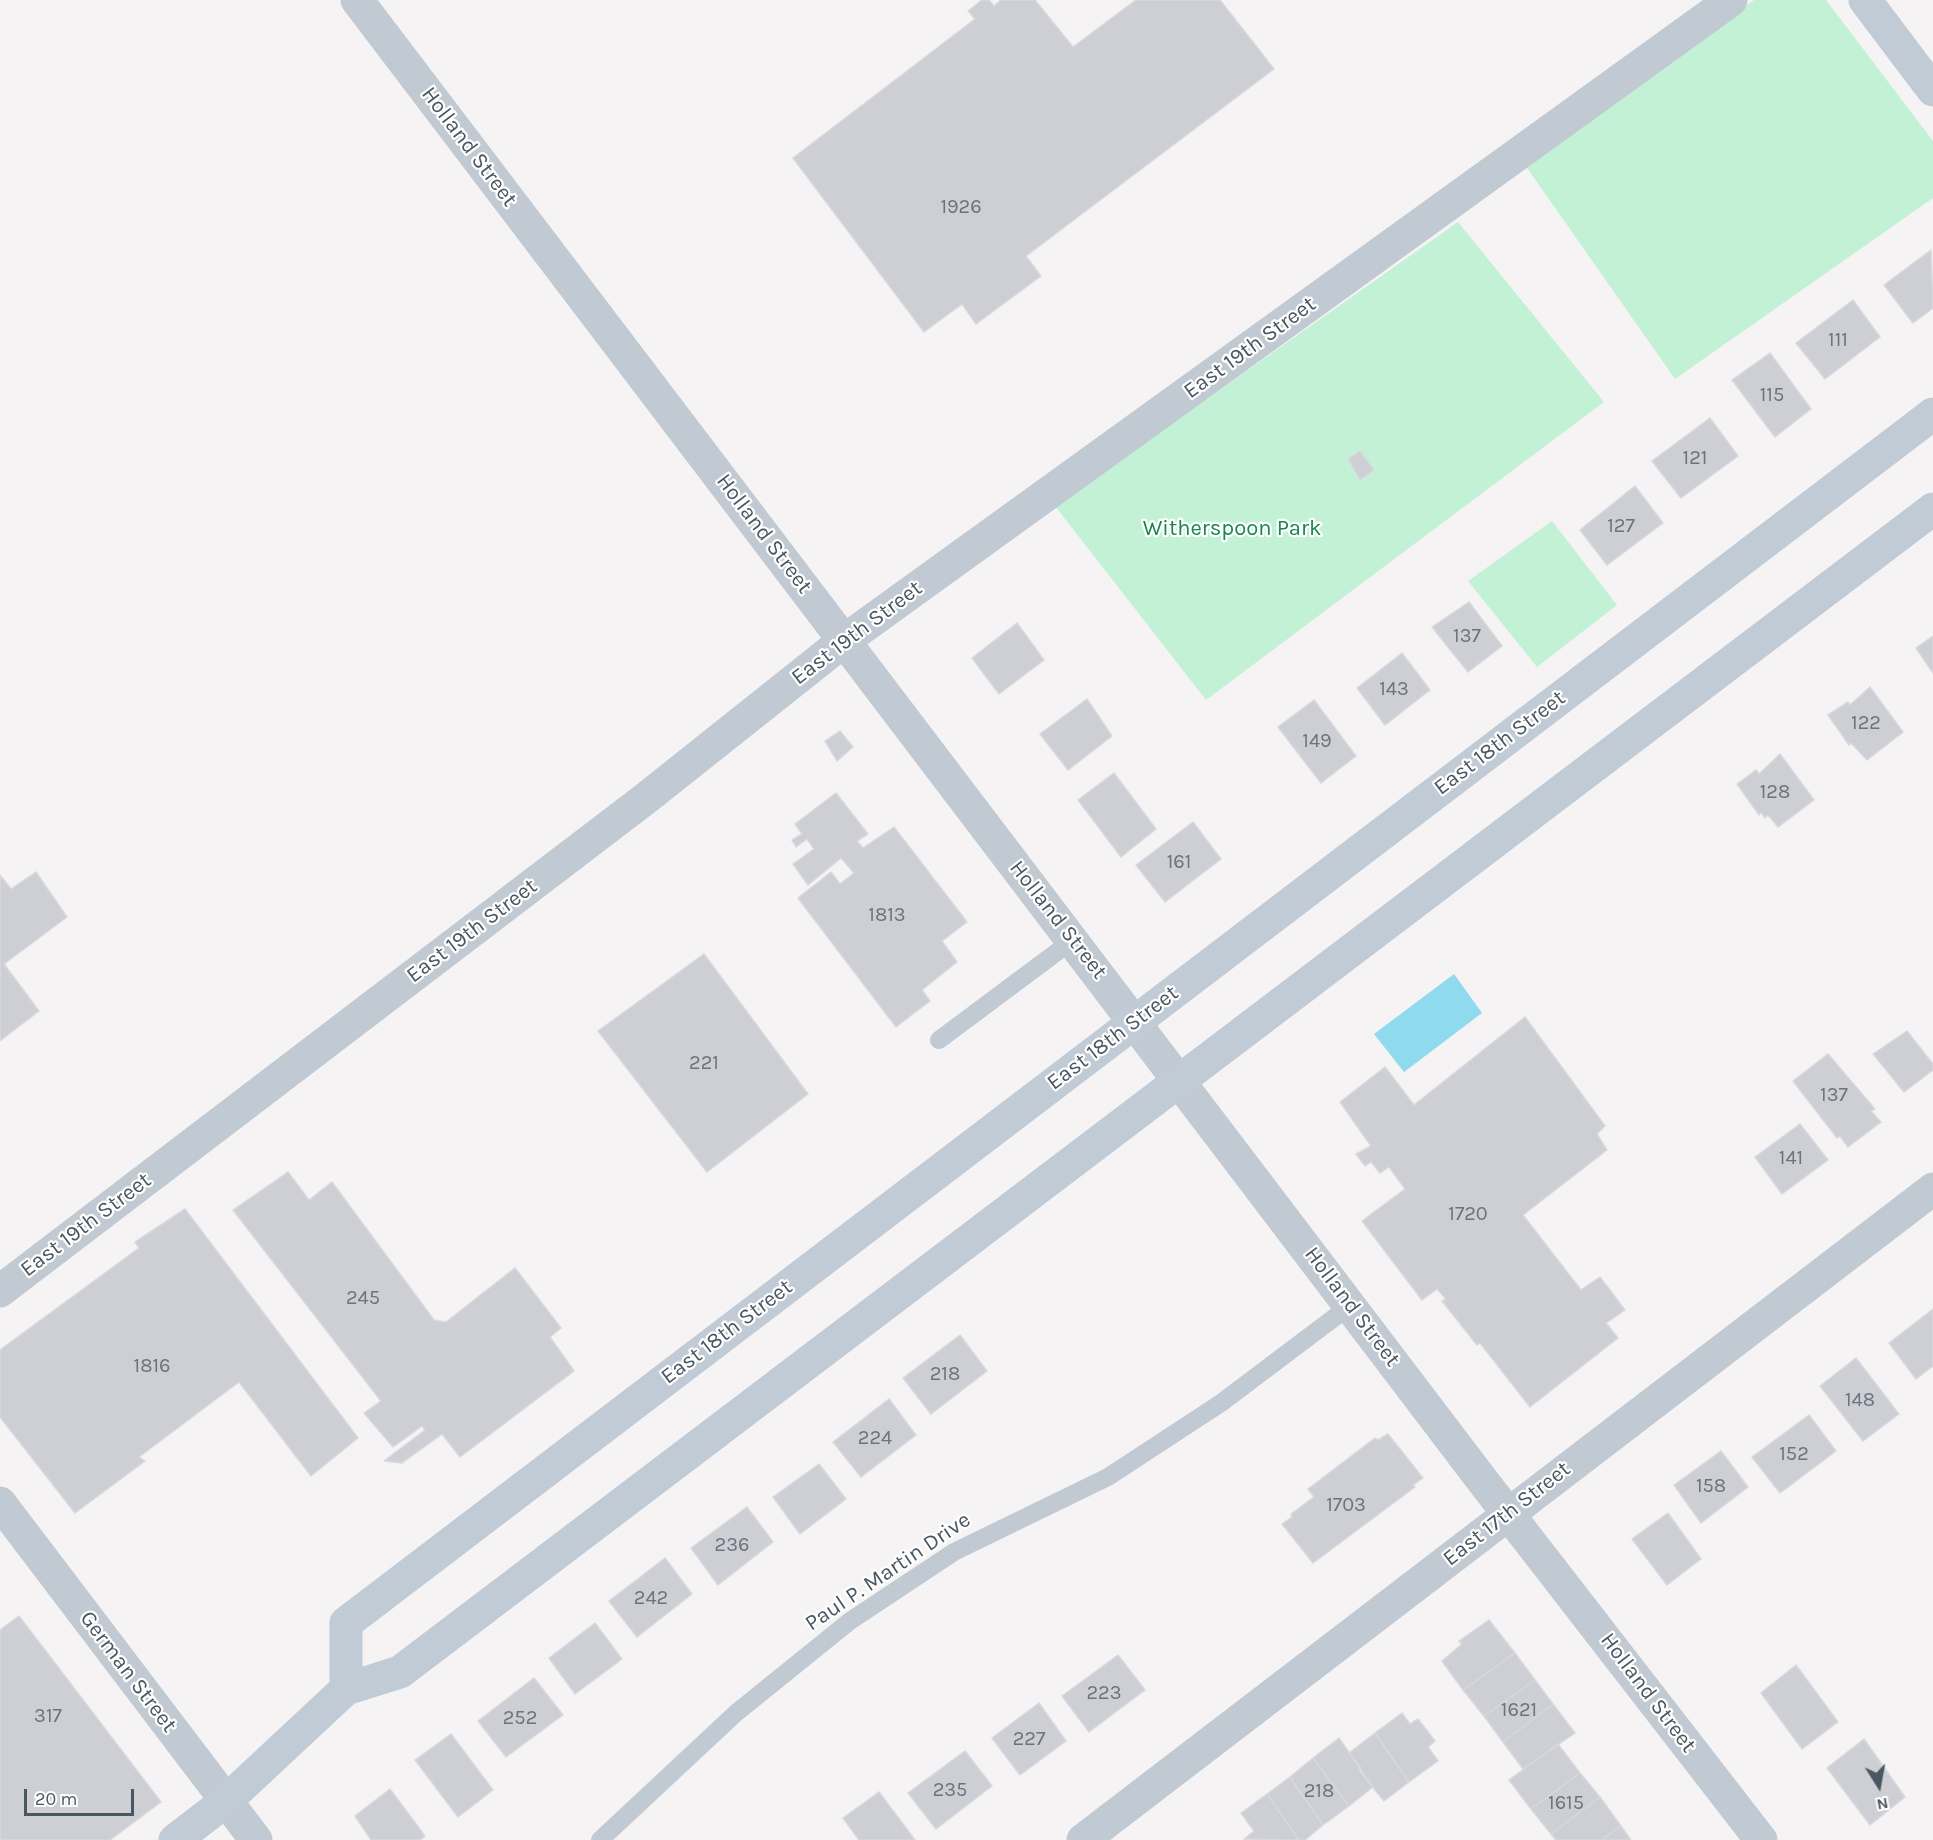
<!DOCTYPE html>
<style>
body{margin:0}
#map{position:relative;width:1933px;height:1840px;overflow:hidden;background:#f5f3f3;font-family:Karla,sans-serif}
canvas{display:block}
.north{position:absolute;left:1849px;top:1756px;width:60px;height:60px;-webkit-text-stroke:4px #fff;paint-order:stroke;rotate:169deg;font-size:16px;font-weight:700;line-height:24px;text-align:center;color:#4a5661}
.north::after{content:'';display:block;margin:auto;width:21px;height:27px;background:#4a5661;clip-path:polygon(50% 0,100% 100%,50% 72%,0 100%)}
.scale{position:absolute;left:24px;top:1789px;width:110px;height:27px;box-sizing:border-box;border:3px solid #4a5661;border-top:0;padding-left:8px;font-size:18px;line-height:21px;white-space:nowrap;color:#4a5661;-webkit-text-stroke:4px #fff;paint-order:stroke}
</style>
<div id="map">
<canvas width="1933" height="1840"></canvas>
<div class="north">N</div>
<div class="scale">20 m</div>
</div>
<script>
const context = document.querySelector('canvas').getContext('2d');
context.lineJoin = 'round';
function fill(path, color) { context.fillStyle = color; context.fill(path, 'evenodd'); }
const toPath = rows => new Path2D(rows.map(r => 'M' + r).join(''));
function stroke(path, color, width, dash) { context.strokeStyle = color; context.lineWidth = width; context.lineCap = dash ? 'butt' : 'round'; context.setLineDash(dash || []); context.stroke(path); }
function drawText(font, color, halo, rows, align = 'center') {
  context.font = font + ' Karla,sans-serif'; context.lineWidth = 4.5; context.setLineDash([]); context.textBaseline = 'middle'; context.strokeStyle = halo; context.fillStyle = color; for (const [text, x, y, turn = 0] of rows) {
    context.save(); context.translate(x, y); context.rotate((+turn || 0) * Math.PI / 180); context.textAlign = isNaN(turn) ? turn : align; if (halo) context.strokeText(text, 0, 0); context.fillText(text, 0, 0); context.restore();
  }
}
fill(toPath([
 [1754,0,1826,0,1933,141,1933,198,1675,379,1525,165],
 [1458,222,1604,402,1206,700,1055,506],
 [1552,521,1617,605,1537,667,1468,581]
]), '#c3f1d5');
fill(toPath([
 [1454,974,1482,1013,1404,1072,1374,1034]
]), '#90daee');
const building = toPath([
 [982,0,989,0,994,6,1001,0,1035,0,1073,47,1136,0,1220,0,1274,69,1026,256,1041,276,976,324,962,304,924,332,793,158,975,19,968,11,982,0],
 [1931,250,1933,308,1913,323,1884,285,1931,250],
 [1853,300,1880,337,1825,379,1796,343,1853,300],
 [1770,353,1811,409,1775,437,1732,380,1770,353],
 [1710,418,1738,456,1681,498,1652,461,1710,418],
 [1360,451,1374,470,1360,480,1348,459,1360,451],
 [1635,486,1663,523,1607,565,1580,530,1635,486],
 [1469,602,1502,646,1468,672,1432,627,1469,602],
 [1017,623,1044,660,999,694,972,658,1017,623],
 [1933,636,1933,673,1916,648,1933,636],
 [1402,653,1430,690,1385,725,1357,688,1402,653],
 [1870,687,1903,732,1867,760,1851,743,1849,745,1828,715,1848,702,1850,705,1870,687],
 [1087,699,1112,736,1068,770,1040,734,1087,699],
 [1314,700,1356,756,1321,783,1278,727,1314,700],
 [840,731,853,747,837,761,825,741,840,731],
 [1780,754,1814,800,1778,827,1768,815,1765,818,1761,812,1759,815,1737,784,1756,770,1759,774,1780,754],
 [1114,773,1156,829,1121,857,1078,800,1114,773],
 [836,793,868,834,857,841,863,848,894,827,967,922,942,941,957,962,922,990,930,1001,896,1027,798,898,831,872,840,884,854,873,841,858,808,885,793,864,814,849,807,839,796,847,792,840,802,834,795,824,836,793],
 [1193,822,1221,859,1165,902,1136,865,1193,822],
 [36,872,67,917,4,964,39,1011,0,1041,0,875,11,889,36,872],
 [704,954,808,1094,707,1172,598,1031,704,954],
 [1525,1017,1605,1126,1597,1134,1607,1150,1523,1215,1581,1290,1600,1277,1625,1310,1606,1323,1618,1338,1530,1407,1480,1343,1477,1345,1442,1301,1446,1299,1437,1289,1422,1300,1362,1221,1405,1189,1389,1167,1380,1173,1371,1162,1365,1166,1356,1154,1371,1146,1340,1102,1385,1067,1414,1105,1525,1017],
 [1907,1031,1933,1064,1933,1070,1904,1092,1873,1054,1907,1031],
 [1828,1054,1875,1109,1871,1111,1881,1122,1848,1147,1840,1136,1837,1138,1793,1081,1828,1054],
 [1800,1124,1828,1160,1782,1194,1755,1157,1800,1124],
 [288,1172,309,1200,332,1182,434,1320,446,1322,515,1268,561,1328,550,1337,574,1371,460,1457,442,1434,402,1463,384,1461,425,1430,422,1426,393,1447,364,1413,381,1401,233,1210,288,1172],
 [185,1209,358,1438,311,1476,239,1382,139,1457,145,1461,75,1513,0,1417,0,1350,139,1248,135,1242,185,1209],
 [1933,1309,1933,1366,1916,1379,1889,1343,1933,1309],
 [960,1335,987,1371,931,1414,903,1378,960,1335],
 [1856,1358,1899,1414,1863,1441,1820,1386,1856,1358],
 [889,1399,916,1435,861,1477,833,1442,889,1399],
 [1809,1415,1836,1451,1780,1493,1752,1457,1809,1415],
 [1388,1434,1423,1478,1413,1485,1415,1487,1313,1563,1282,1524,1292,1517,1291,1514,1314,1497,1308,1489,1375,1438,1378,1440,1388,1434],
 [1721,1451,1748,1487,1701,1523,1674,1485,1721,1451],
 [819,1464,846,1499,800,1534,773,1497,819,1464],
 [747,1507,773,1542,718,1585,691,1548,747,1507],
 [1668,1513,1701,1559,1667,1585,1632,1539,1668,1513],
 [665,1558,692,1594,637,1637,609,1601,665,1558],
 [19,1616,161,1802,110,1840,0,1840,0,1630,19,1616],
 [1489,1620,1515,1653,1463,1690,1442,1661,1462,1644,1459,1641,1489,1620],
 [595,1623,622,1659,575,1694,549,1658,595,1623],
 [1515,1653,1535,1680,1484,1716,1463,1690,1515,1653],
 [1118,1655,1145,1690,1089,1732,1062,1696,1118,1655],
 [1796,1665,1838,1722,1802,1749,1761,1693,1796,1665],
 [534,1678,563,1715,506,1757,478,1721,534,1678],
 [1535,1680,1553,1704,1503,1742,1484,1716,1535,1680],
 [1039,1703,1066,1741,1020,1775,992,1738,1039,1703],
 [1553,1704,1575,1733,1523,1769,1503,1742,1553,1704],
 [1402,1713,1410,1724,1418,1719,1435,1741,1428,1747,1438,1761,1409,1782,1375,1733,1402,1713],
 [1375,1733,1409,1782,1384,1801,1358,1769,1361,1768,1349,1753,1375,1733],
 [451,1734,493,1790,458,1817,415,1760,451,1734],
 [1339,1738,1373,1787,1349,1806,1313,1758,1339,1738],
 [1864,1739,1905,1797,1870,1825,1827,1768,1864,1739],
 [1558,1744,1580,1773,1531,1809,1509,1780,1558,1744],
 [965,1751,992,1786,936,1829,908,1793,965,1751],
 [1313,1758,1349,1806,1323,1825,1290,1777,1313,1758],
 [1580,1773,1600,1797,1551,1834,1531,1809,1580,1773],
 [1290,1777,1323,1825,1305,1840,1299,1840,1267,1794,1290,1777],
 [390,1789,425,1836,420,1840,371,1840,355,1816,390,1789],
 [879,1792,915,1840,859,1840,843,1818,879,1792],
 [1267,1794,1299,1840,1244,1839,1254,1831,1241,1813,1267,1794],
 [1600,1797,1621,1826,1601,1840,1556,1840,1551,1834,1600,1797],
 [1621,1826,1631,1840,1601,1840,1621,1826]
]);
fill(building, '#cdcfd5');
stroke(building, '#d7d9de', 1.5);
stroke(toPath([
 [939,1040,1073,940],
 [600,1840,736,1713,850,1621,954,1552,1108,1477,1221,1403,1351,1305]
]), '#c1cad2', 18);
stroke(toPath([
 [357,0,1482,1480,1761,1840],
 [0,1291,645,799,845,640,1731,0],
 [0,1503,256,1840],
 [1083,1840,1933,1189]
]), '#c1cad2', 33);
stroke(toPath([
 [1865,0,1933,90],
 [346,1689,346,1623,1933,414],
 [175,1840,226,1801,346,1689,400,1672,1933,509]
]), '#c1cbd6', 33);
drawText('20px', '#6b747e', null, [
 ["1926",961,207],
 ["111",1838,340],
 ["115",1772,395],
 ["121",1695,458],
 ["127",1621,526],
 ["137",1467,636],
 ["143",1394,689],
 ["122",1866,723],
 ["149",1317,741],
 ["128",1775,792],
 ["161",1179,862],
 ["1813",887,915],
 ["221",704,1063],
 ["137",1834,1095],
 ["141",1791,1158],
 ["1720",1468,1214],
 ["245",363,1298],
 ["1816",152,1366],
 ["218",945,1374],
 ["148",1860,1400],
 ["224",875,1438],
 ["152",1794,1454],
 ["158",1711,1486],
 ["1703",1346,1505],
 ["236",732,1545],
 ["242",651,1598],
 ["223",1104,1693],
 ["1621",1519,1710],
 ["317",48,1716],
 ["252",520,1718],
 ["227",1029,1739],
 ["235",950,1790],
 ["218",1319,1791],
 ["1615",1566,1803]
]);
drawText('22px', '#4a5661', '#fff', [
 ["Holland Street",469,147,53],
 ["East 19th Street",1250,348,-36],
 ["Holland Street",764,534,53],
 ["East 19th Street",857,633,-37],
 ["East 18th Street",1500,743,-37],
 ["Holland Street",1058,920,52],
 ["East 19th Street",472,931,-37],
 ["East 18th Street",1113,1038,-37],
 ["East 19th Street",86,1225,-37],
 ["Holland Street",1352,1307,53],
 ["East 18th Street",727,1332,-37],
 ["East 17th Street",1507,1514,-38],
 ["Paul P. Martin Drive",888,1572,-34],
 ["German Street",128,1672,53],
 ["Holland Street",1648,1693,53]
]);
drawText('22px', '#17864f', '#fff', [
 ["Witherspoon Park",1232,529]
]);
</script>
